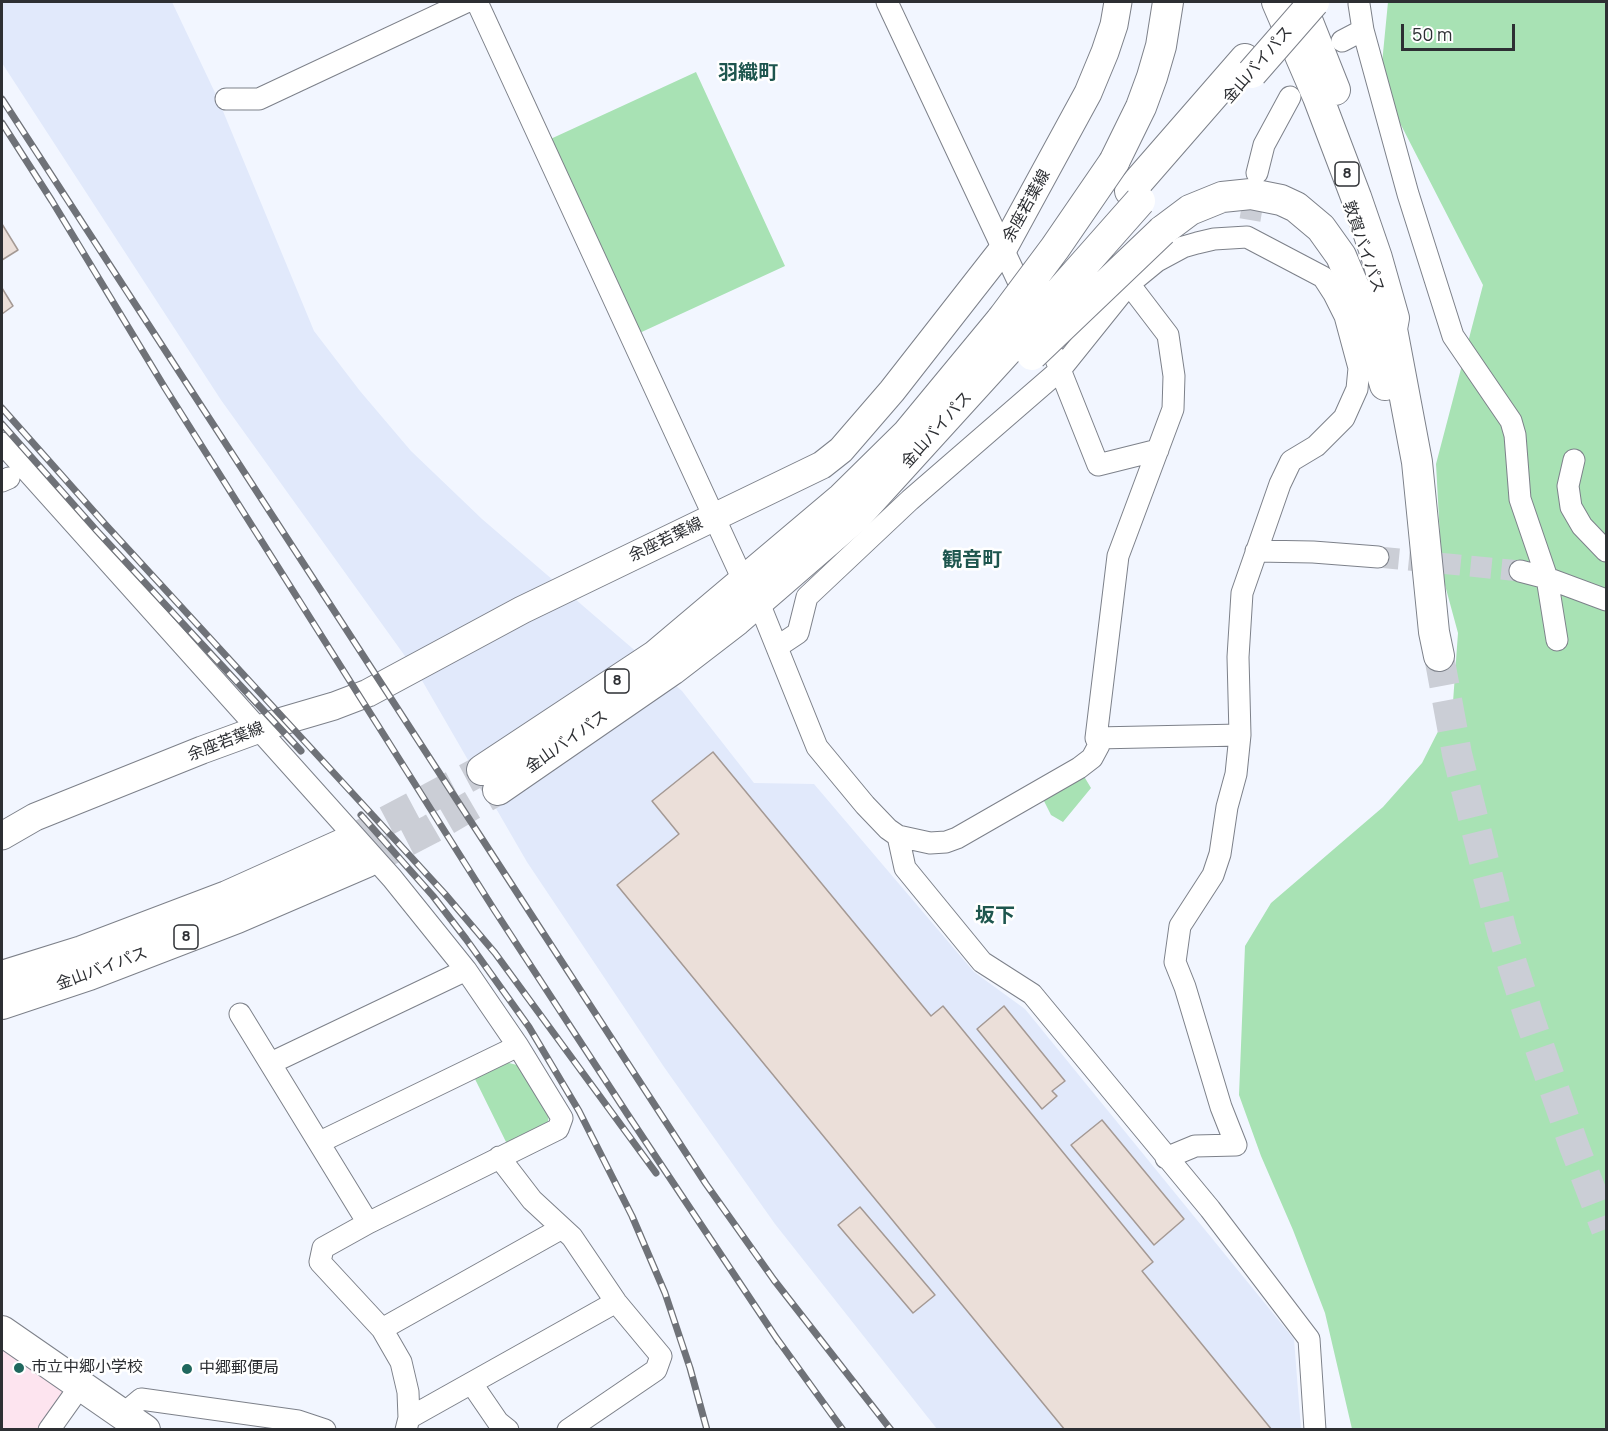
<!DOCTYPE html>
<meta charset="utf-8">
<style>
body{margin:0}
#map{position:relative;width:1608px;height:1431px;overflow:hidden;background:#f2f6ff;font-family:Manrope,sans-serif}
canvas{display:block}
.frame{position:absolute;inset:0;border:3px solid #2d2f33;pointer-events:none}
.scale{position:absolute;left:1401px;top:24px;width:114px;height:27px;box-sizing:border-box;border:3px solid #2d2f33;border-top:0;padding-left:8px;font-size:18px;line-height:21px;white-space:nowrap;color:#2d2f33;-webkit-text-stroke:4px #fff;paint-order:stroke}
</style>
<div id="map">
<canvas width="1608" height="1431"></canvas>
<div class="frame"></div>
<div class="scale">50 m</div>
</div>
<script>
const context = document.querySelector('canvas').getContext('2d');
context.lineJoin = 'round';
function fill(path, color) { context.fillStyle = color; context.fill(path, 'evenodd'); }
const toPath = rows => new Path2D(rows.map(r => 'M' + r).join(''));
function stroke(path, color, width, dash) { context.strokeStyle = color; context.lineWidth = width; context.lineCap = dash ? 'butt' : 'round'; context.setLineDash(dash || []); context.stroke(path); }
function drawText(font, color, halo, rows, align = 'center') {
  context.font = font + ' Manrope,"Noto Sans JP",sans-serif'; context.lineWidth = 5; context.setLineDash([]); context.textBaseline = 'middle'; context.strokeStyle = halo; context.fillStyle = color; for (const [text, x, y, turn = 0] of rows) {
    context.save(); context.translate(x, y); context.rotate((+turn || 0) * Math.PI / 180); context.textAlign = isNaN(turn) ? turn : align; if (halo) context.strokeText(text, 0, 0); context.fillText(text, 0, 0); context.restore();
  }
}
fill(toPath([
 [2,2,172,2,218,99,314,331,360,391,411,451,482,519,682,691,754,783,814,784,974,972,1025,1009,1294,1339,1301,1429,937,1429,775,1224,664,1067,527,862,420,677,221,400,2,63]
]), '#e1e9fb');
fill(toPath([
 [2,1345,70,1390,39,1429,2,1429]
]), '#fde4ef');
fill(toPath([
 [1388,2,1606,2,1606,1429,1352,1429,1325,1313,1293,1230,1261,1156,1239,1095,1245,946,1271,903,1383,807,1422,763,1453,702,1458,633,1442,574,1436,464,1483,285,1380,84],
 [696,72,785,266,633,336,544,142],
 [1082,773,1091,788,1063,822,1051,815,1042,797],
 [505,1062,517,1065,549,1116,547,1126,508,1146,474,1077]
]), '#a8e2b4');
const building = toPath([
 [2,224,18,250,2,260,2,224],
 [2,288,13,306,2,314,2,288],
 [713,752,931,1016,943,1006,1153,1262,1142,1271,1272,1430,1065,1430,617,885,679,834,652,801,713,752],
 [1004,1006,1065,1081,1052,1091,1057,1096,1042,1109,977,1029,1004,1006],
 [1102,1120,1184,1219,1154,1245,1071,1145,1102,1120],
 [860,1207,935,1295,913,1313,838,1225,860,1207]
]);
fill(building, '#ebdfd9');
stroke(building, '#a49994', 1.5);
stroke(toPath([
 [1250,220,1256,183],
 [1378,557,1520,571]
]), '#cbced6', 21, [21, 10]);
stroke(toPath([
 [1439,656,1457,754,1502,932,1530,1020,1574,1146,1606,1229],
 [347,842,482,770],
 [367,862,431,829,498,790]
]), '#cbced6', 30, [30, 15]);
const minor = toPath([
 [477,2,744,582,759,603,817,747,865,805,888,829,898,836,930,843,946,842,957,838,1079,768,1092,758,1099,745,1096,738,1118,556,1173,409,1174,376,1168,335,1129,284],
 [887,2,1027,300],
 [1359,4,1363,30,1408,194,1453,336,1511,421,1515,435,1520,499,1547,578,1557,640],
 [1342,41,1363,30],
 [226,99,259,99,466,2],
 [1257,173,1264,145,1290,97],
 [1055,357,1098,465,1158,450],
 [2,443,392,878,466,970,518,1046,562,1118,558,1129,368,1223,323,1248,320,1262,382,1329,401,1362,408,1392,409,1418,406,1430],
 [1574,460,1568,486,1571,507,1582,526,1606,551],
 [2,481,9,478],
 [1256,551,1313,552,1378,557],
 [1520,571,1547,578,1606,600],
 [777,647,798,633,807,597,910,500,1060,370,1129,284,1157,261,1183,247,1197,243,1214,239,1247,237,1323,277,1334,294,1345,316,1359,368,1357,389,1344,418,1316,446,1291,461,1280,484,1242,593,1238,657,1240,735,1236,774,1227,807,1220,854,1213,875,1180,926,1175,962,1185,987,1221,1107,1236,1145,1195,1146,1166,1158],
 [1096,738,1240,735],
 [898,836,905,868,982,962,1032,994,1210,1209,1309,1339,1315,1430],
 [240,1014,368,1223],
 [271,1063,466,970],
 [320,1142,518,1046],
 [499,1157,532,1200,572,1237,616,1302,661,1356,656,1370,568,1430],
 [382,1329,562,1228],
 [472,1384,498,1422,508,1430],
 [123,1414,141,1399,298,1421,325,1430],
 [409,1418,616,1302],
 [49,1430,81,1385]
]);
const major = toPath([
 [2,836,35,817,202,750,276,723,334,706,368,693,522,610,822,465,841,450,892,391,1003,249,1088,93,1105,52,1114,25,1118,2]
]);
const highway = toPath([
 [1277,2,1318,97,1356,197,1377,258,1394,318,1392,329,1417,462,1434,632,1439,656],
 [1300,2,1335,90],
 [1114,162,1141,107,1152,77,1161,46,1168,2],
 [1130,191,1245,59],
 [1162,231,1190,210,1222,197,1251,194,1281,200,1296,207,1321,228,1341,256,1360,301,1385,385],
 [482,770,656,655,842,498,907,434,1002,319],
 [498,790,672,670,737,620,856,517,1018,339],
 [2,976,82,951,227,896,347,842],
 [2,1004,89,975,237,918,367,862],
 [2,1331,145,1430]
]);
stroke(minor, '#7d818a', 23);
stroke(major, '#7d818a', 29);
stroke(highway, '#7d818a', 32);
stroke(minor, '#fff', 21);
stroke(major, '#fff', 27);
stroke(highway, '#fff', 30);
const rail = toPath([
 [2,99,706,1184,774,1280,891,1430],
 [2,123,52,201,165,388,495,911,628,1115,779,1342],
 [2,408,105,524,445,894,495,953,656,1173],
 [2,424,97,531,301,751],
 [361,815,433,896,466,939,529,1027,579,1111,632,1216,665,1293,690,1368,707,1430],
 [775,1336,843,1430]
]);
stroke(rail, '#6f7278', 7);
stroke(rail, '#fff', 4.5, [14]);
const highwayBridge = toPath([
 [1252,73,1314,2],
 [1002,319,1055,248,1114,162],
 [1018,339,1140,201],
 [1032,355,1162,231]
]);
stroke(highwayBridge, '#7d818a', 32, []);
stroke(highwayBridge, '#fff', 30);
for (const [x, y, r, color] of [
 [19,1368,6,"#20685e"],
 [187,1369,6,"#20685e"]
]) { const dot = new Path2D(); dot.arc(x, y, r, 0, 2 * Math.PI); context.fillStyle = color; context.fill(dot); stroke(dot, '#fff', 2); }
for (const [x, y, w] of [
 [1347,174,24],
 [617,681,24],
 [186,937,24]
]) { const box = new Path2D(); box.roundRect(x - w / 2, y - 12, w, 24, 4.5); context.fillStyle = '#fff'; context.fill(box); stroke(box, '#2d2f33', 1.5); }
drawText('bold 15px', '#2d2f33', null, [
 ["8",1347,174],
 ["8",617,681],
 ["8",186,937]
]);
drawText('16px', '#2d2f33', '#fff', [
 ["金山バイパス",1258,65,-49],
 ["余座若葉線",1027,206,-61],
 ["敦賀バイパス",1363,247,71],
 ["金山バイパス",937,430,-48],
 ["余座若葉線",666,540,-26],
 ["余座若葉線",226,742,-21],
 ["金山バイパス",567,742,-35],
 ["金山バイパス",102,969,-20]
]);
drawText('16px', '#2d2f33', '#fff', [
 ["市立中郷小学校",31,1368],
 ["中郷郵便局",199,1369]
], 'left');
drawText('bold 20px', '#1e564e', '#fff', [
 ["羽織町",748,73],
 ["観音町",972,560],
 ["坂下",995,916]
]);
</script>
